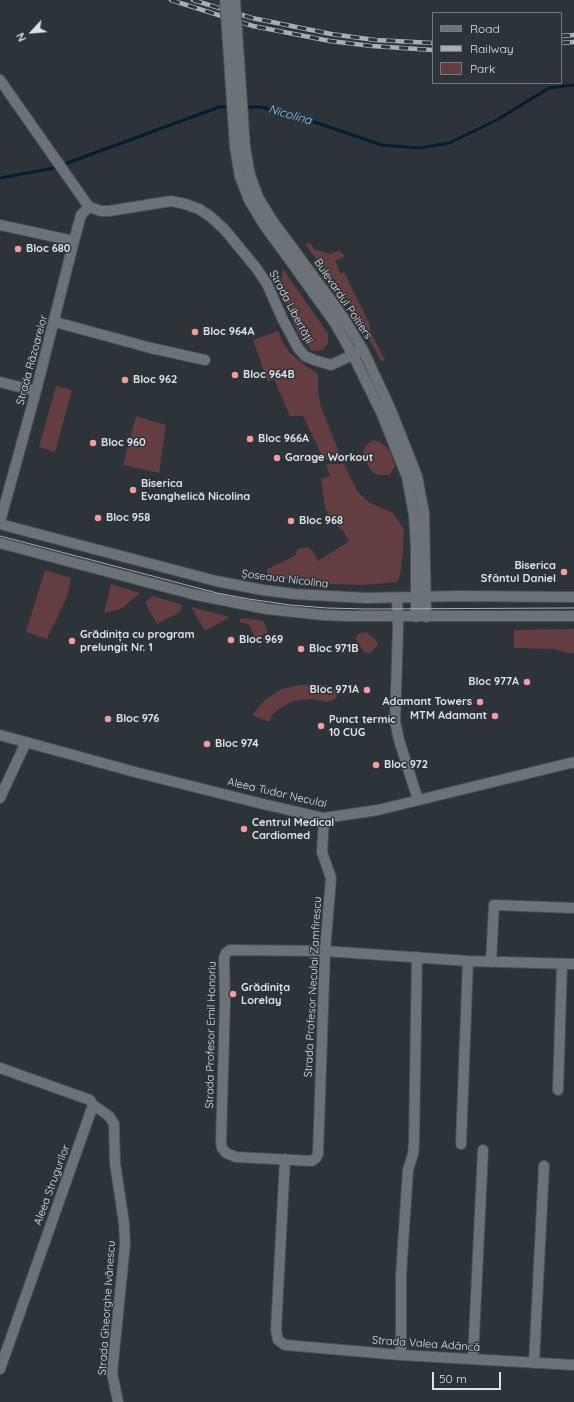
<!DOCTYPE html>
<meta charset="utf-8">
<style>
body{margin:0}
#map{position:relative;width:574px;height:1402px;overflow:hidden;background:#2d3439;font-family:Quicksand,sans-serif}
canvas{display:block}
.legend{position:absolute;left:432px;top:12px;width:130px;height:72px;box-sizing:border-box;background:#2d3439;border:1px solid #747a7e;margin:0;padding:5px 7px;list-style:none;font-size:12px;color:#dee2e5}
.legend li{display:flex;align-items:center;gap:8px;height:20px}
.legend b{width:20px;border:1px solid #747a7e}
.north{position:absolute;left:12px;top:12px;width:40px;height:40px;-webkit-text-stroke:3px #2d3439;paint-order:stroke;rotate:244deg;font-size:11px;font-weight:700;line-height:16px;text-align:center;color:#dee2e5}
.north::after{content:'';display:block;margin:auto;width:14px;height:18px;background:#dee2e5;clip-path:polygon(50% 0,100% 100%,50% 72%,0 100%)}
.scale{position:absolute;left:432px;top:1372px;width:69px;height:18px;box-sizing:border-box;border:2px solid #dee2e5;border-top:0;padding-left:5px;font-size:12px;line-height:14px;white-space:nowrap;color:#dee2e5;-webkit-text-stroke:3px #2d3439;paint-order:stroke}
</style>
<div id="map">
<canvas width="574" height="1402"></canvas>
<ul class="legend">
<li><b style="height:5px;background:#6b7378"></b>Road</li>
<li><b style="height:5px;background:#a9aeb1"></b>Railway</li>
<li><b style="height:11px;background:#633d3f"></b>Park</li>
</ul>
<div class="north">N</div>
<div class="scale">50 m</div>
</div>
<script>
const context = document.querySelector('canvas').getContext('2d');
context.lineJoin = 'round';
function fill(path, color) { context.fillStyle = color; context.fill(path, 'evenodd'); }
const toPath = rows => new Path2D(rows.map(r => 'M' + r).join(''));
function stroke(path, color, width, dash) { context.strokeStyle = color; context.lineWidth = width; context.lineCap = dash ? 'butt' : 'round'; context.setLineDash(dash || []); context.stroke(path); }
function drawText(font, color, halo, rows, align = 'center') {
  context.font = font + ' Quicksand,sans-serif'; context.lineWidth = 3; context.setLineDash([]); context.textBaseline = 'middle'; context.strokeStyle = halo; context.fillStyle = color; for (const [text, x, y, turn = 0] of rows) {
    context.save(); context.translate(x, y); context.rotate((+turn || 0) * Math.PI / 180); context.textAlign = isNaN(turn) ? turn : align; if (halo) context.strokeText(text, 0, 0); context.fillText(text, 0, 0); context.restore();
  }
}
fill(toPath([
 [310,243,314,249,331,254,339,250,345,256,335,261,341,274,344,272,370,325,370,331,385,360,381,361,350,304,305,244],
 [283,269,328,334,328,343,324,349,319,351,311,350,298,334,284,300,280,285],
 [278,331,283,343,291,354,303,364,318,374,318,392,321,407,341,457,324,460,303,416,290,416,274,379,268,382,253,340],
 [56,386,72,390,55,452,39,447],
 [136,416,166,425,159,473,123,465],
 [373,440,380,442,388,448,392,457,395,467,389,475,382,475,374,474,369,467,363,453,366,445],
 [326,464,344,464,357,491,362,496,370,503,393,513,404,529,403,551,401,570,398,582,364,585,333,584,289,580,267,575,267,569,295,556,298,549,308,547,312,550,318,561,349,541,344,532,331,519,325,507,321,479,330,476],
 [45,570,71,578,67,597,47,639,26,632],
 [111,584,140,593,121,609,104,613],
 [153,596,182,605,180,612,157,624,145,602],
 [191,607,230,617,205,631],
 [244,618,263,621,268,632,256,639,250,626,245,623,241,623,240,619],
 [574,629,574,653,566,653,554,649,514,648,514,630],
 [366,632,376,640,378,645,370,653,365,653,355,638,358,634],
 [300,685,327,685,335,690,337,697,334,700,326,702,311,699,293,701,279,709,272,715,269,722,252,715,266,699,282,689]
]), '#633d3f');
stroke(toPath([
 [244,107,260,107,288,113,382,145,419,148,449,143,495,121,549,88,574,85],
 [0,178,54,168,219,107,231,107]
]), '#011f2e', 3);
const street = toPath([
 [0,225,74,241],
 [55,322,151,348,205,360],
 [0,382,36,391],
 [0,522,36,391,74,241,81,215,89,207],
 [397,598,398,629,395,721,399,740,418,800],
 [0,735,135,772,263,804,324,818,378,810,574,762],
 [0,798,26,742],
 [324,818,322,852,331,878,325,951,318,1154,316,1158,312,1161,236,1157,226,1153,222,1148,221,1142,225,1002,224,958,226,953,230,950,325,951,468,961,574,964],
 [491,962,494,905,574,908],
 [0,1068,90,1100,93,1105,0,1369],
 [558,1090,562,964],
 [93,1105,109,1116,114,1124,115,1163,124,1223,125,1244,112,1373,118,1402],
 [461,1144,468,961],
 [285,1159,276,1330,278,1340,282,1343,285,1345,401,1355,574,1365],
 [401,1355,401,1275,408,1170,413,1154,414,1143,417,957],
 [473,1359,483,1150],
 [534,1363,544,1166]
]);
const secondary = toPath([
 [0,80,89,207,101,211,109,211,171,201,185,204,199,209,211,217,225,230,257,269,267,284,283,320,298,348,305,356,314,360,331,365,363,350],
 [297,254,341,314,363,350,390,408,417,476,424,513,426,617],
 [289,259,335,323,353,355,381,412,407,477,414,515,416,547,416,617],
 [0,524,216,581,263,590,294,594,366,598,459,596,574,597],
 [0,543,192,594,267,609,323,615,347,616,574,616]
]);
stroke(street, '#494f53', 12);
stroke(secondary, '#494f53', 12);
stroke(street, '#6b7378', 10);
stroke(secondary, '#6b7378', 10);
stroke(toPath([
 [0,536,217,593,249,599,290,605,327,608,366,609,574,608]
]), '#a9aeb1', 1);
const rail = toPath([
 [171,0,253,26,330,41,372,46,433,50],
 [193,0,252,18,331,34,375,40,433,43],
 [561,36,574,35],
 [561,43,574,42]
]);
stroke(rail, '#a9aeb1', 4.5);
stroke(rail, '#2d3439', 3, [9]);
const secondaryBridge = toPath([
 [225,0,235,147,240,177,249,200,264,225,289,259],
 [235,0,245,147,250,175,258,197,272,220,297,254]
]);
stroke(secondaryBridge, '#494f53', 12, []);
stroke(secondaryBridge, '#6b7378', 10);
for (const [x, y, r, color] of [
 [18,249,4,"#f49b9f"],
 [195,332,4,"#f49b9f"],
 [235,375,4,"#f49b9f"],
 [125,380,4,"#f49b9f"],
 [250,439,4,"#f49b9f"],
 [93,443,4,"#f49b9f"],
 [277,458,4,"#f49b9f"],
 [133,490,4,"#f49b9f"],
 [98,518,4,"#f49b9f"],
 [291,521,4,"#f49b9f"],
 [564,572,4,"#f49b9f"],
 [231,640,4,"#f49b9f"],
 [72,641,4,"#f49b9f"],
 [301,649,4,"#f49b9f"],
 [527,682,4,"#f49b9f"],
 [367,690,4,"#f49b9f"],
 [480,702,4,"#f49b9f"],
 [495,716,4,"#f49b9f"],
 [108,719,4,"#f49b9f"],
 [321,726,4,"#f49b9f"],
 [207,744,4,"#f49b9f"],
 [376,765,4,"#f49b9f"],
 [244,829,4,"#f49b9f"],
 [233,994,4,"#f49b9f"]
]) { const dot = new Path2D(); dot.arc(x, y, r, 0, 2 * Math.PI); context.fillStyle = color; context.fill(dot); stroke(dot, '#2d3439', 1.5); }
drawText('bold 11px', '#dee2e5', '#2d3439', [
 ["Bloc 680",26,249],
 ["Bloc 964A",203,332],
 ["Bloc 964B",243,375],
 ["Bloc 962",133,380],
 ["Bloc 966A",258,439],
 ["Bloc 960",101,443],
 ["Garage Workout",285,458],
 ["Biserica",141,484],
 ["Evanghelică Nicolina",141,497],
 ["Bloc 958",106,518],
 ["Bloc 968",299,521],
 ["Biserica",556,566,"right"],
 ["Sfântul Daniel",556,579,"right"],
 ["Grădinița cu program",80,635],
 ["prelungit Nr. 1",80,648],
 ["Bloc 969",239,640],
 ["Bloc 971B",309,649],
 ["Bloc 977A",519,682,"right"],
 ["Bloc 971A",359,690,"right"],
 ["Adamant Towers",472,702,"right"],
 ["MTM Adamant",487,716,"right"],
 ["Bloc 976",116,719],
 ["Punct termic",329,720],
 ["10 CUG",329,733],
 ["Bloc 974",215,744],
 ["Bloc 972",384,765],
 ["Centrul Medical",252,823],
 ["Cardiomed",252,836],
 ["Grădinița",241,988],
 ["Lorelay",241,1001]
], 'left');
drawText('11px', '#dee2e5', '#2d3439', [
 ["Bulevardul Poitiers",343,299,56],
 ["Strada Libertății",291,307,62],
 ["Strada Răzoarelor",32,360,-75],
 ["Șoseaua Nicolina",285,579,7],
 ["Aleea Tudor Neculai",277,793,13],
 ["Strada Profesor Neculai Zamfirescu",313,987,-87],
 ["Strada Profesor Emil Honoriu",211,1035,-89],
 ["Aleea Strugurilor",52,1185,-70],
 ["Strada Gheorghe Ivănescu",107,1308,-86],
 ["Strada Valea Adâncă",426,1344,4]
]);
drawText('italic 12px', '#77cefd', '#2d3439', [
 ["Nicolina",290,115,16]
]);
</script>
